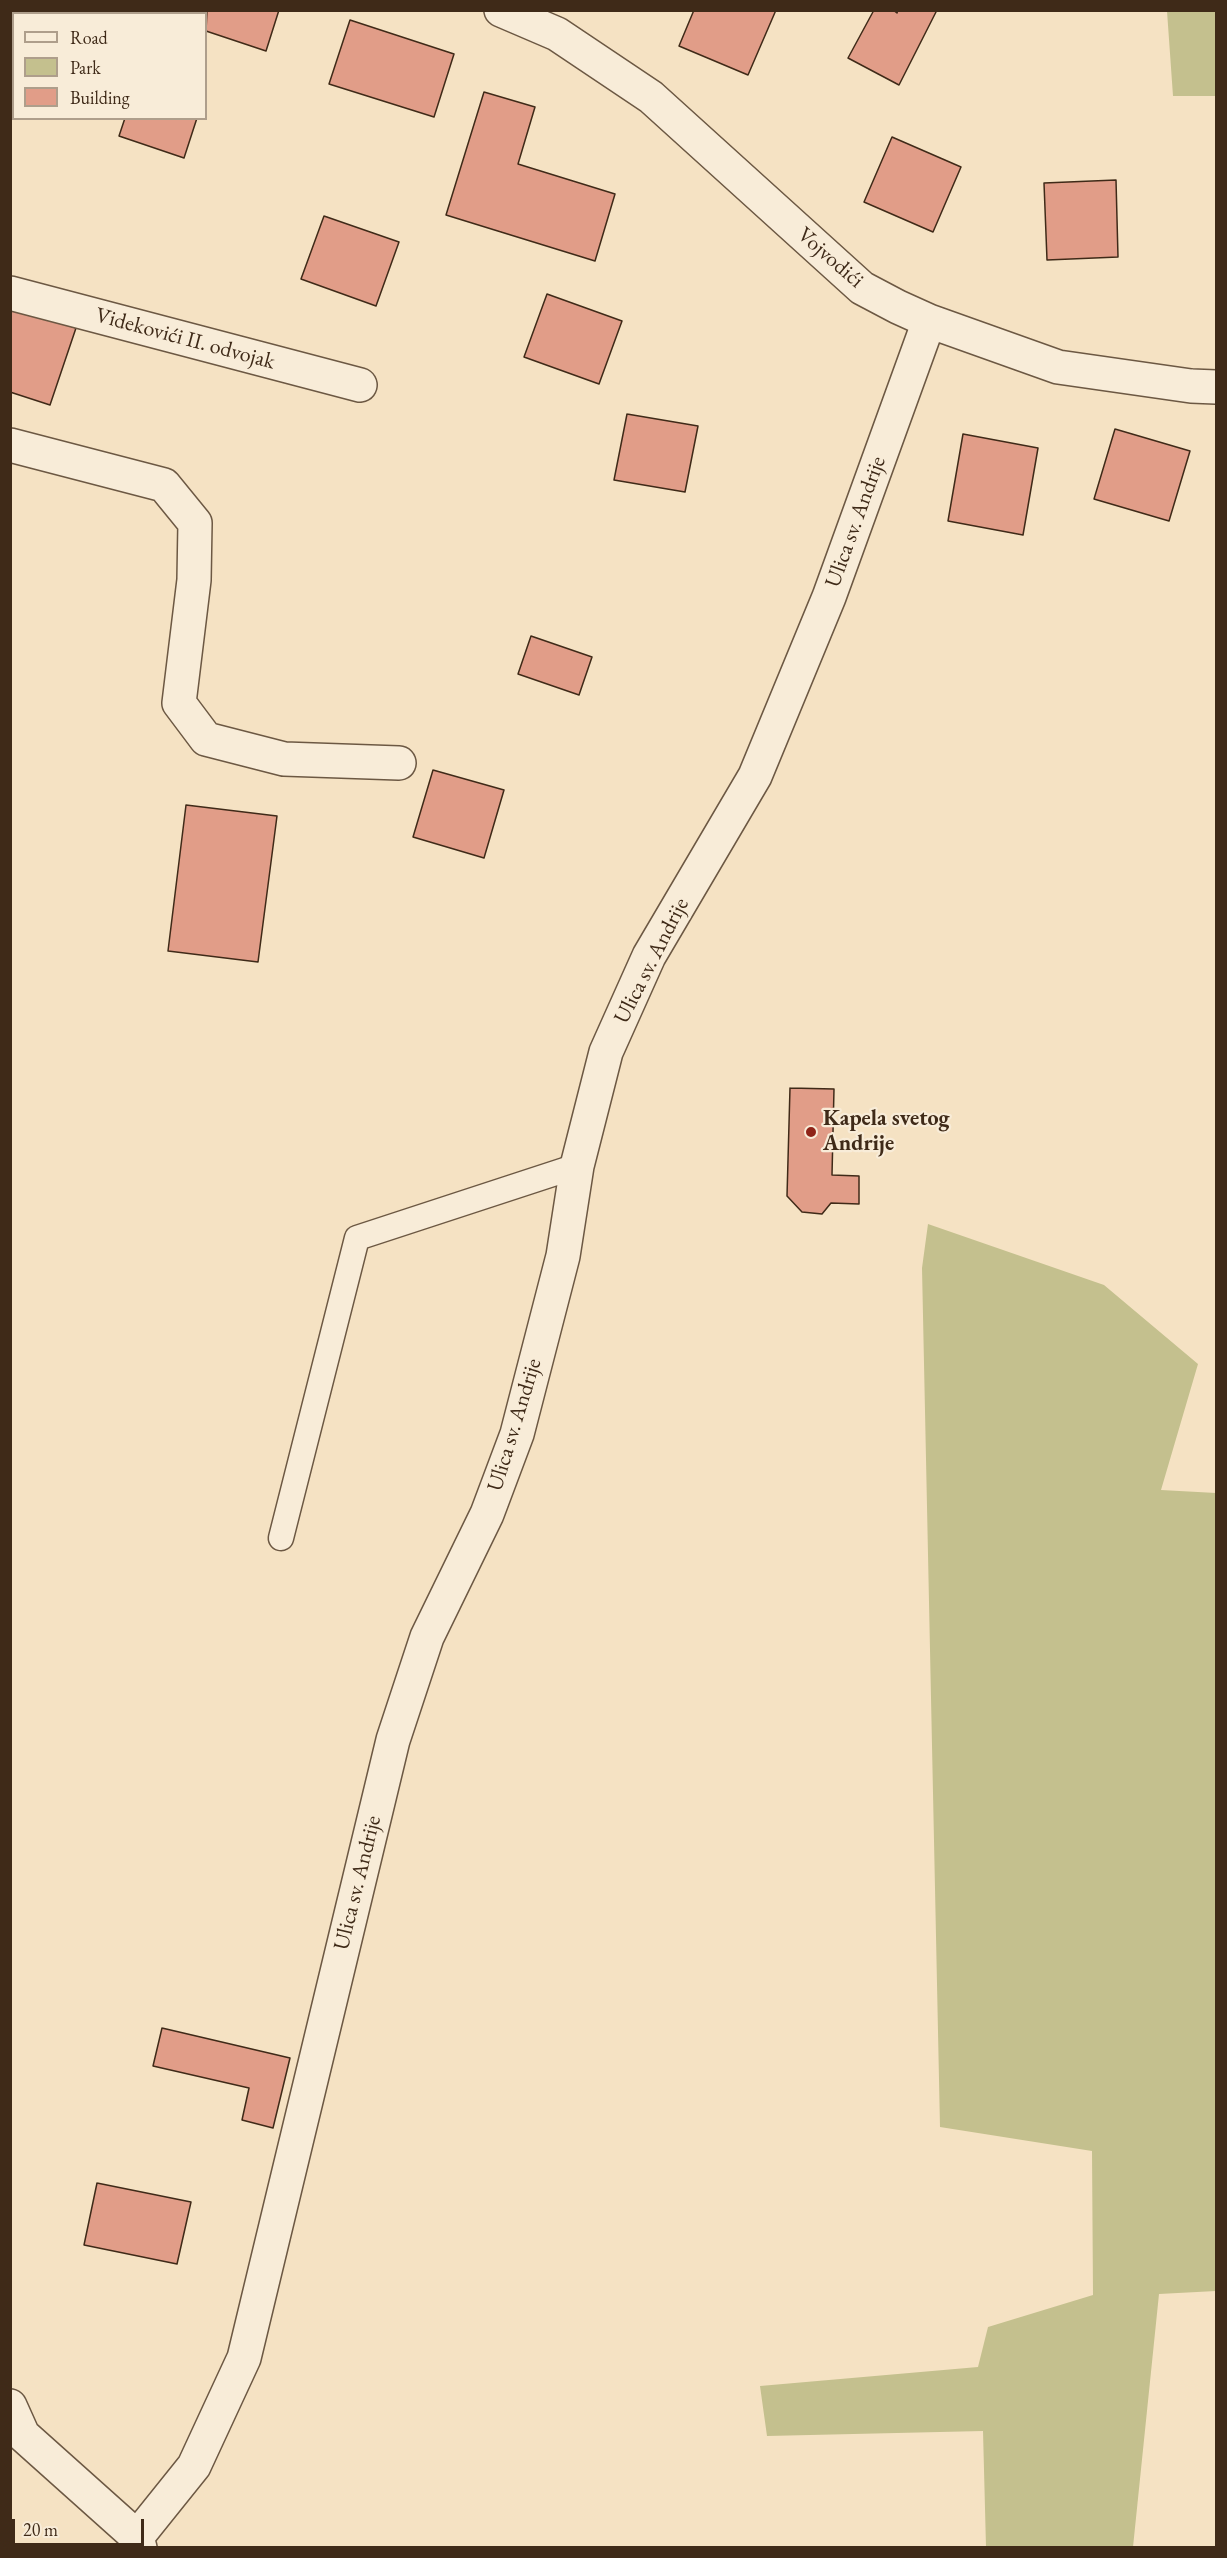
<!DOCTYPE html>
<meta charset="utf-8">
<style>
body{margin:0}
#map{position:relative;width:1227px;height:2558px;overflow:hidden;background:#f5e2c3;font-family:"EB Garamond",serif}
canvas{display:block}
.frame{position:absolute;inset:0;border:12px solid #3f2a18;pointer-events:none}
.legend{position:absolute;left:12px;top:12px;width:195px;height:108px;box-sizing:border-box;background:#f8ecd8;border:2px solid #ae9e8b;margin:0;padding:8px 10px;list-style:none;font-size:18px;color:#3f2a18}
.legend li{display:flex;align-items:center;gap:12px;height:30px}
.legend b{width:30px;border:2px solid #ae9e8b}
.scale{position:absolute;left:12px;top:2519px;width:132px;height:27px;box-sizing:border-box;border:3px solid #3f2a18;border-top:0;padding-left:8px;font-size:18px;line-height:21px;white-space:nowrap;color:#3f2a18;-webkit-text-stroke:4px #f8ecd8;paint-order:stroke}
</style>
<div id="map">
<canvas width="1227" height="2558"></canvas>
<div class="frame"></div>
<ul class="legend">
<li><b style="height:8px;background:#f8ecd8"></b>Road</li>
<li><b style="height:16px;background:#c4c08e"></b>Park</li>
<li><b style="height:16px;background:#e19d88"></b>Building</li>
</ul>
<div class="scale">20 m</div>
</div>
<script>
const context = document.querySelector('canvas').getContext('2d');
context.lineJoin = 'round';
function fill(path, color) { context.fillStyle = color; context.fill(path, 'evenodd'); }
const toPath = rows => new Path2D(rows.map(r => 'M' + r).join(''));
function stroke(path, color, width, dash) { context.strokeStyle = color; context.lineWidth = width; context.lineCap = dash ? 'butt' : 'round'; context.setLineDash(dash || []); context.stroke(path); }
function drawText(font, color, halo, rows, align = 'center') {
  context.font = font + ' "EB Garamond",serif'; context.lineWidth = 4.5; context.setLineDash([]); context.textBaseline = 'middle'; context.strokeStyle = halo; context.fillStyle = color; for (const [text, x, y, turn = 0] of rows) {
    context.save(); context.translate(x, y); context.rotate((+turn || 0) * Math.PI / 180); context.textAlign = isNaN(turn) ? turn : align; if (halo) context.strokeText(text, 0, 0); context.fillText(text, 0, 0); context.restore();
  }
}
fill(toPath([
 [1167,11,1216,11,1216,96,1173,96],
 [928,1224,1104,1285,1198,1364,1161,1490,1216,1493,1216,2291,1159,2294,1133,2547,986,2547,983,2431,767,2436,760,2386,978,2367,988,2327,1093,2295,1092,2151,940,2127,922,1268]
]), '#c4c08e');
const building = toPath([
 [207,10,279,10,266,51,206,31,207,10],
 [694,10,776,10,748,75,679,46,694,10],
 [874,10,893,10,897,13,898,10,937,10,899,85,848,58,874,10],
 [350,20,454,54,434,117,329,84,350,20],
 [484,92,535,107,518,164,615,194,595,261,446,215,484,92],
 [125,118,197,118,184,158,119,136,125,118],
 [892,137,961,167,933,232,864,202,892,137],
 [1116,180,1118,257,1047,260,1044,183,1116,180],
 [324,216,399,242,376,306,301,279,324,216],
 [547,294,622,321,599,384,524,357,547,294],
 [10,306,76,328,50,405,10,392,10,306],
 [627,414,698,426,685,492,614,480,627,414],
 [1115,429,1190,451,1169,521,1094,499,1115,429],
 [963,434,1038,448,1023,535,948,521,963,434],
 [531,636,592,657,579,695,518,674,531,636],
 [433,770,504,790,484,858,413,837,433,770],
 [186,805,277,816,258,962,168,951,186,805],
 [790,1088,834,1089,832,1175,859,1176,859,1204,831,1203,822,1214,802,1212,787,1196,790,1088],
 [162,2028,290,2058,273,2128,242,2120,249,2088,153,2066,162,2028],
 [97,2183,191,2202,177,2264,84,2245,97,2183]
]);
fill(building, '#e19d88');
stroke(building, '#3f2a18', 1.5);
const service = toPath([
 [281,1538,357,1238,577,1166]
]);
const minor = toPath([
 [501,10,557,34,651,97,862,288,898,307,929,321,1058,367,1191,386,1216,387],
 [37,14,39,10],
 [10,52,14,47],
 [10,293,360,385],
 [10,445,164,485,195,523,194,580,179,703,206,739,284,759,399,763],
 [10,2406,23,2435,137,2537,140,2548],
 [137,2537,194,2466,244,2358,393,1740,427,1637,487,1514,517,1434,563,1256,577,1166,606,1052,649,956,755,776,829,597,929,321]
]);
stroke(service, '#6c5843', 27);
stroke(minor, '#6c5843', 36);
stroke(service, '#f8ecd8', 24);
stroke(minor, '#f8ecd8', 33);
for (const [x, y, r, color] of [
 [811,1132,6,"#8f2418"]
]) { const dot = new Path2D(); dot.arc(x, y, r, 0, 2 * Math.PI); context.fillStyle = color; context.fill(dot); stroke(dot, '#f8ecd8', 2); }
drawText('22px', '#3f2a18', '#f8ecd8', [
 ["Vojvodići",830,258,41],
 ["Videkovići II. odvojak",185,339,15],
 ["Ulica sv. Andrije",856,522,-70],
 ["Ulica sv. Andrije",652,961,-63],
 ["Ulica sv. Andrije",515,1425,-73],
 ["Ulica sv. Andrije",358,1883,-76]
]);
drawText('bold 22px', '#3f2a18', '#f8ecd8', [
 ["Kapela svetog",823,1119],
 ["Andrije",823,1144]
], 'left');
</script>
